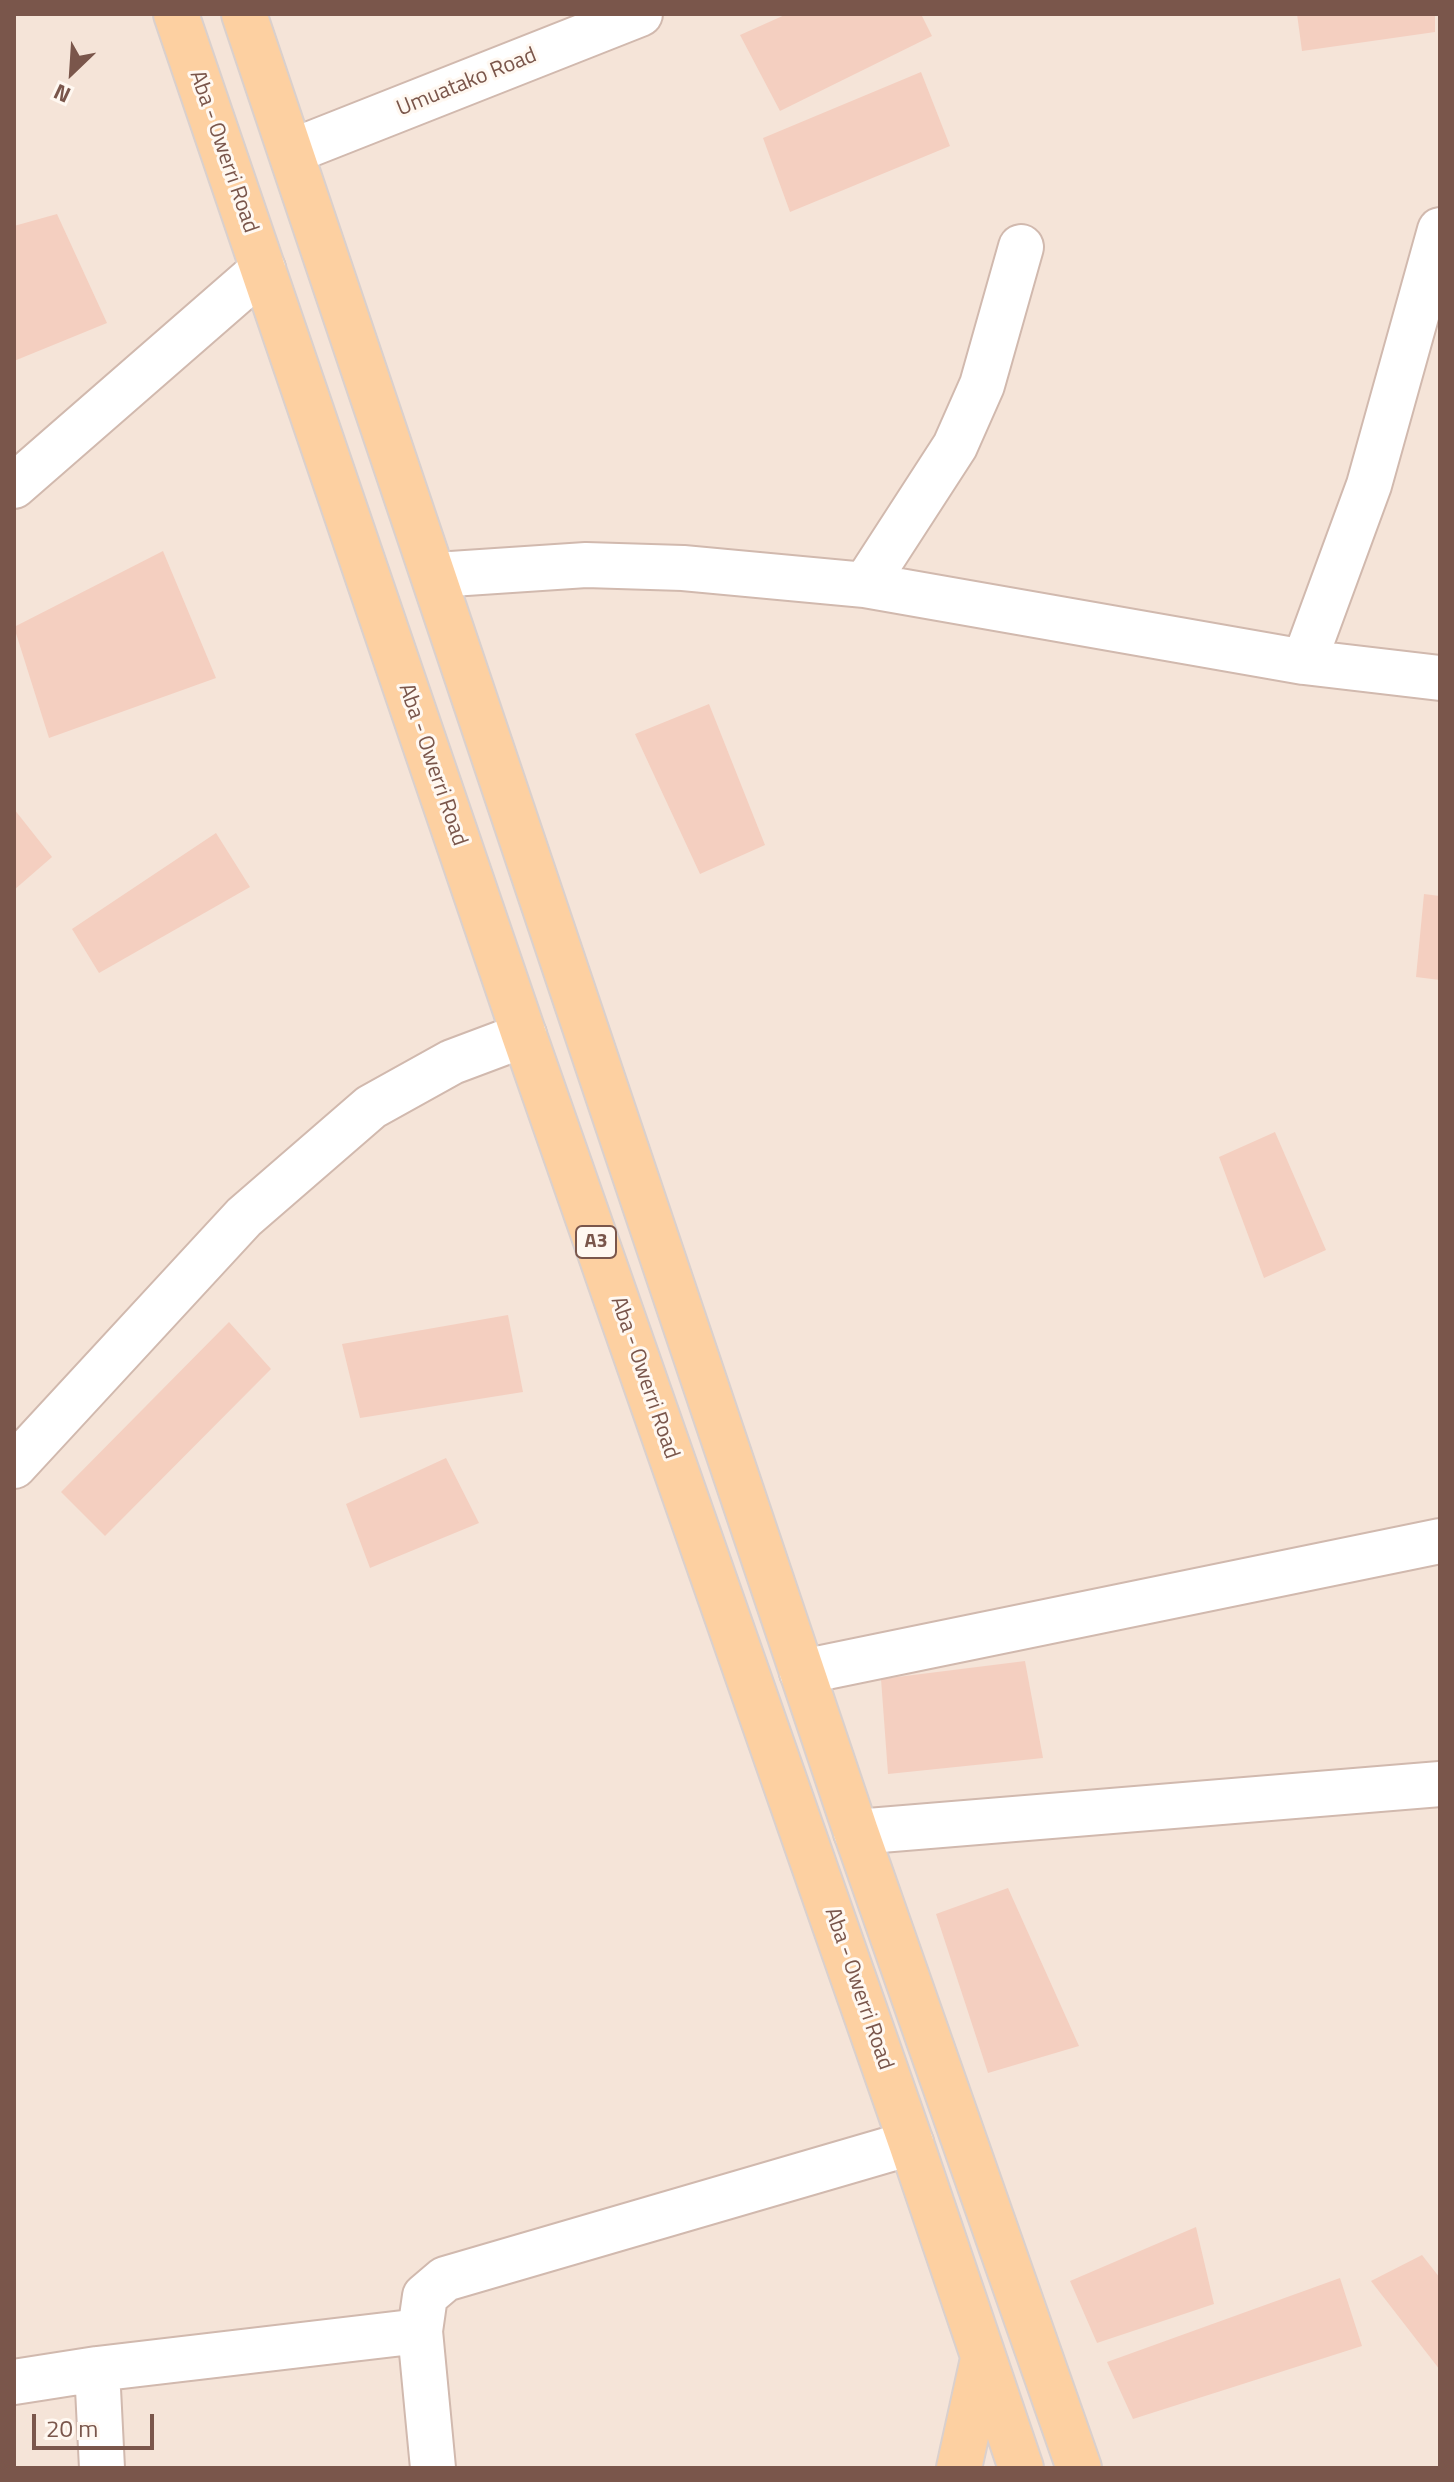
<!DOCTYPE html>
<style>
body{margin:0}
#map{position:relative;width:1454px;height:2482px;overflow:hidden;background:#fdf4ea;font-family:"Titillium Web",sans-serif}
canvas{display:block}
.frame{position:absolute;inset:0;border:16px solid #7a564b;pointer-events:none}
.north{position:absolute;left:32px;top:32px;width:80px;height:80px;-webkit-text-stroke:6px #fff8f1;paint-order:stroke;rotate:205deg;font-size:22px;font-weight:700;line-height:32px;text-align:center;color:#7a564b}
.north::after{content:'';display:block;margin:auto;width:28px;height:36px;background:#7a564b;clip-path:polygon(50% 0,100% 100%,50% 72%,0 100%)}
.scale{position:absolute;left:32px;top:2414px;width:122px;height:36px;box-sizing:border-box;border:4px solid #7a564b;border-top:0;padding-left:10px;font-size:24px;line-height:28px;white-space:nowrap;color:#7a564b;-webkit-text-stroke:6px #fff8f1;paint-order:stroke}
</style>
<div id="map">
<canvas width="1454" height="2482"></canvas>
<div class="frame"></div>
<div class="north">N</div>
<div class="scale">20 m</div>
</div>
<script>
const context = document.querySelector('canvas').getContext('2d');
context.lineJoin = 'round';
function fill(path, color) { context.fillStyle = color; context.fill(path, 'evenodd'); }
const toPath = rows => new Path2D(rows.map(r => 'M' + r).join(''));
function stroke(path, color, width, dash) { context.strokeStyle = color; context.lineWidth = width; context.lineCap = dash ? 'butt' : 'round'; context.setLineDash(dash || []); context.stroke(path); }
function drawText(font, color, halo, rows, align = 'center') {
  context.font = font + ' "Titillium Web",sans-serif'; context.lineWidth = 6; context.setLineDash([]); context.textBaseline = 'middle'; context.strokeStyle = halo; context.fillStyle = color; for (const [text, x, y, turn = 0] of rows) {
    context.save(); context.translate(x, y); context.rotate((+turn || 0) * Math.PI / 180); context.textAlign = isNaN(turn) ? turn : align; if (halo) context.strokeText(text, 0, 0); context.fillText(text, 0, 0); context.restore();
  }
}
fill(toPath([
 [14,14,1440,14,1440,2468,14,2468]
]), '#f5e4d8');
fill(toPath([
 [787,14,921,14,932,36,780,111,740,35],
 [1297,14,1435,14,1435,32,1302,51],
 [921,72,950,146,790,212,763,138],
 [57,214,107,323,14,361,14,226],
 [163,551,216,678,49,738,14,627],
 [709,704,765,845,700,874,635,734],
 [14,809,52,857,14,890],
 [216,833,250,887,99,973,72,929],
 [1424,894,1440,896,1440,980,1416,977],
 [1275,1132,1326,1250,1264,1278,1219,1157],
 [508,1315,523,1392,360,1418,342,1344],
 [229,1322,271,1369,105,1536,61,1492],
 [446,1458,479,1523,370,1568,346,1504],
 [1025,1661,1043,1758,888,1774,881,1679],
 [1008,1888,1079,2046,988,2073,936,1914],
 [1196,2227,1214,2304,1097,2343,1070,2281],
 [1422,2255,1440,2278,1440,2370,1371,2281],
 [1340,2278,1362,2346,1133,2419,1107,2362]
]), '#f4cfc0');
const minor = toPath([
 [293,151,640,14],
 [14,486,263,269],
 [436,575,586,565,683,568,865,585,1304,662,1440,678],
 [865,585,955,446,982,385,1021,247],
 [1304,662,1369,485,1440,230],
 [14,1466,244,1217,371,1107,452,1062,524,1035],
 [802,1672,1440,1541],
 [856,1832,1440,1784],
 [97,2369,102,2468],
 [14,2382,97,2369,420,2331],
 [433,2468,420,2331,425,2296,445,2279,911,2143]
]);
const major = toPath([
 [176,14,524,1035,911,2143,1021,2468],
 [244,14,856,1832,1079,2468],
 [959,2468,983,2359]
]);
stroke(minor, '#d1b9ae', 48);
stroke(major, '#dad0cd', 48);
stroke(minor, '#fff', 44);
stroke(major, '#fdd0a1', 44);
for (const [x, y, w] of [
 [596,1242,40]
]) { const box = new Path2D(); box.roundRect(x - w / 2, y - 16, w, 32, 6); context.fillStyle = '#fff8f1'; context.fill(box); stroke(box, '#7a564b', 2); }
drawText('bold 20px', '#7a564b', null, [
 ["A3",596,1242]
]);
drawText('22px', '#7a564b', '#fff8f1', [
 ["Umuatako Road",467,83,-22],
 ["Aba - Owerri Road",223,152,71],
 ["Aba - Owerri Road",432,765,71],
 ["Aba - Owerri Road",644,1378,71],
 ["Aba - Owerri Road",858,1989,71]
]);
</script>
